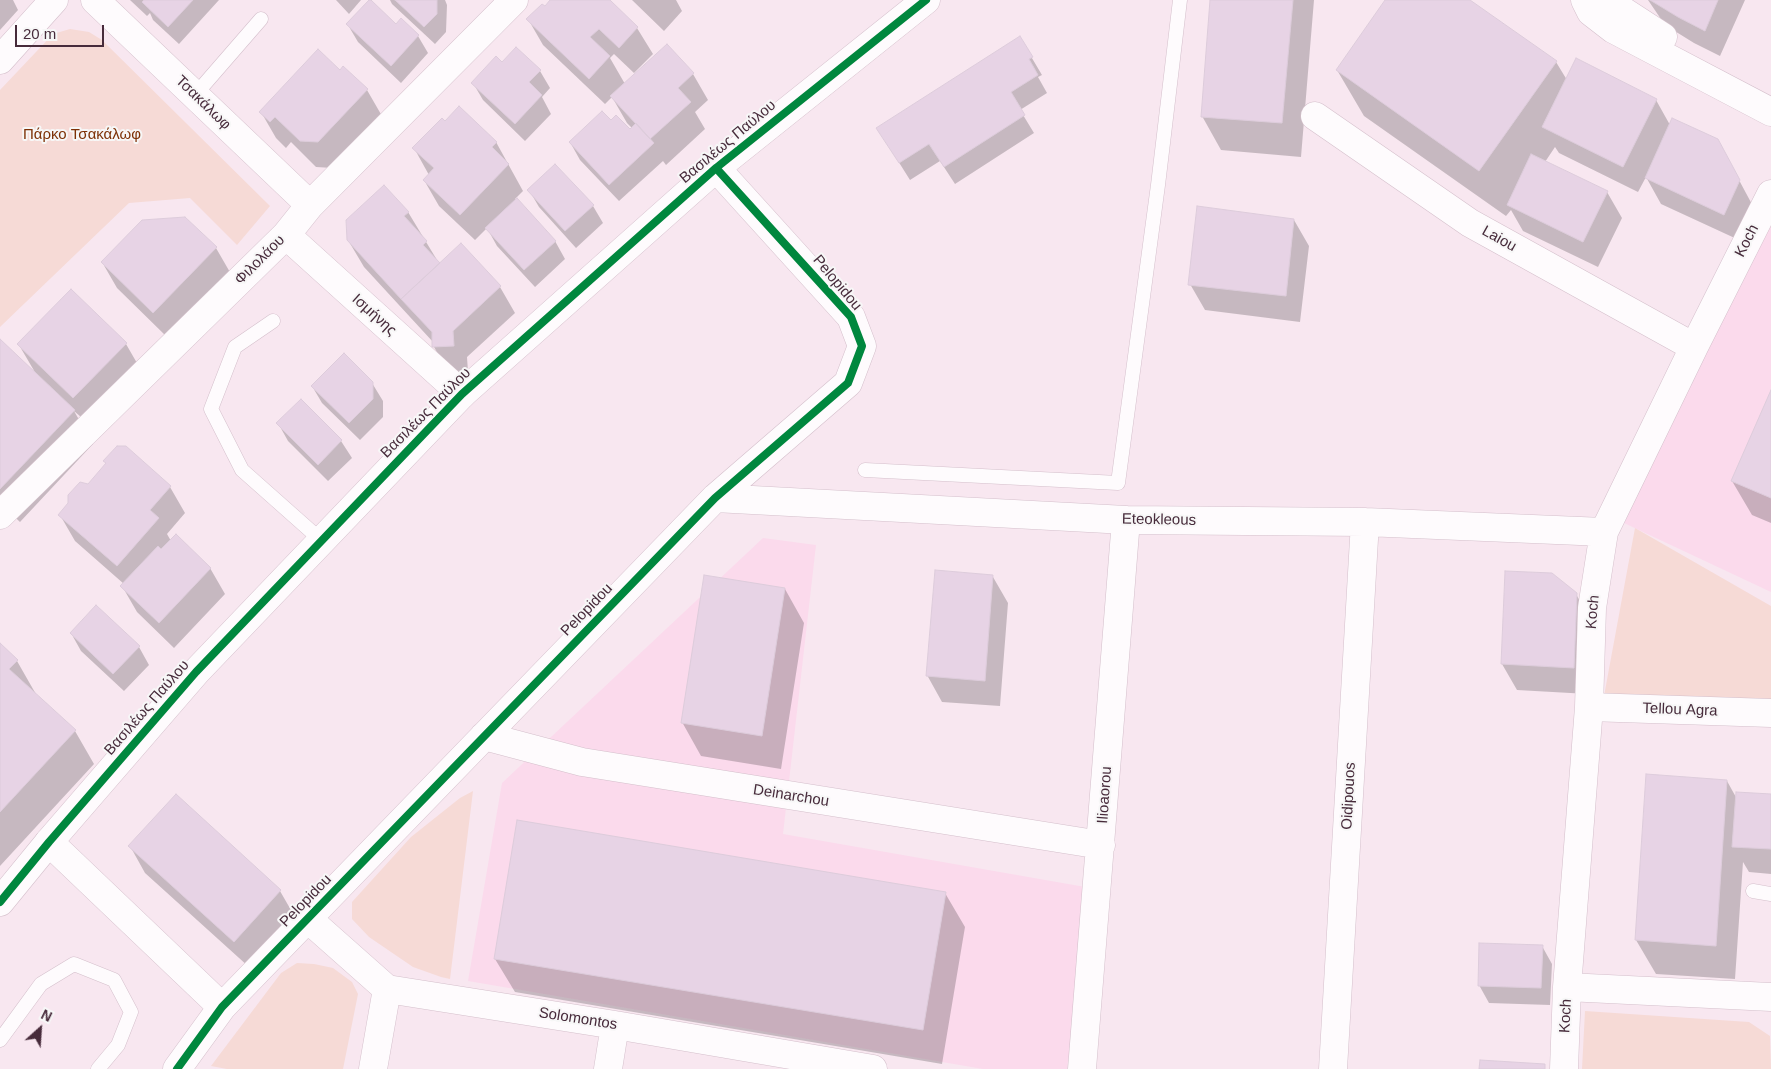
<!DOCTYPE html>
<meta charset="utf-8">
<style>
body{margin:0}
#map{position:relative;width:1771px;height:1069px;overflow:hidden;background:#f8e7f0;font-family:Arial,sans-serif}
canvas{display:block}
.north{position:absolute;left:15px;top:1004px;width:50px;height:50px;-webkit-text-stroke:4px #f7f7f7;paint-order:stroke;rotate:26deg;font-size:14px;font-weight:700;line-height:20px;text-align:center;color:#472b3b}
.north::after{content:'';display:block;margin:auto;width:18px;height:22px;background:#472b3b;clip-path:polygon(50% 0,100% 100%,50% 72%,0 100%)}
.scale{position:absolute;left:15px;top:25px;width:89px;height:22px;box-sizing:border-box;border:2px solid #472b3b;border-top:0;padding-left:6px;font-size:15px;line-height:18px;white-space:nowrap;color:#472b3b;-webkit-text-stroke:4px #f7f7f7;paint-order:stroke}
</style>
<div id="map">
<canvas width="1771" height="1069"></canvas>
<div class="north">N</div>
<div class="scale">20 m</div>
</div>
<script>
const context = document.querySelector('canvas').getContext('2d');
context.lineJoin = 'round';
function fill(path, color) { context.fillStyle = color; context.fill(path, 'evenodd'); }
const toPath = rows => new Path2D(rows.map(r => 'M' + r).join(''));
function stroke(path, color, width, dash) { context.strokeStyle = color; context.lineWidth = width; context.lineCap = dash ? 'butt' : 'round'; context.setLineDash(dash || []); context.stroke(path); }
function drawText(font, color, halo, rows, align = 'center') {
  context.font = font + ' Arial,sans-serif'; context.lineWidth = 4; context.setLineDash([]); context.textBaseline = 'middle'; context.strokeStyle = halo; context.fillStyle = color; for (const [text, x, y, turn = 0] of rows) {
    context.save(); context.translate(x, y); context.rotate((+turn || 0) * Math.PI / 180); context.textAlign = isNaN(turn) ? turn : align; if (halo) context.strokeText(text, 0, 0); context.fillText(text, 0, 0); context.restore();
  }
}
fill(toPath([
 [1771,210,1771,592,1624,523],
 [763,538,816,545,783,834,1091,888,1067,1069,983,1069,468,981,502,783]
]), '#fbdaec');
fill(toPath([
 [70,29,89,32,102,40,270,206,237,245,190,198,129,203,0,327,0,90,53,34],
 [1635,528,1771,606,1771,701,1604,696],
 [473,791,450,979,441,977,413,967,369,937,352,919,352,902,411,837,460,798],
 [297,963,314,964,333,968,352,982,358,994,343,1069,227,1069,211,1066,281,973],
 [1585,1011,1749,1022,1770,1036,1771,1069,1582,1069]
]), '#f6dad6');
fill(toPath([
 [0,0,13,0,18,10,0,30],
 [130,0,219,0,179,44,153,20,150,13,147,16],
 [336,0,361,0,349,14],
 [390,0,445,0,447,5,446,32,435,44,392,4],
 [552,0,608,0,637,28,653,54,634,73,614,54,610,58,625,84,693,74,708,100,695,112,705,129,666,165,663,161,619,201,580,160,570,142,611,122,630,131,632,128,627,123,612,97,605,104,543,45,528,19,545,8],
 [632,0,676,0,682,11,664,31],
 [1212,0,1314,0,1301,157,1221,150,1202,116],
 [1386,0,1468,0,1556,62,1567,80,1656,100,1670,125,1732,167,1754,208,1739,240,1661,204,1646,177,1638,192,1559,153,1555,147,1545,162,1607,192,1622,218,1598,267,1523,231,1511,210,1506,216,1364,116,1337,70],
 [1648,0,1745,0,1720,56,1694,43,1665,25],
 [348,25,396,25,418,36,428,53,401,83,358,42],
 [1020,38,1042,75,1038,77,1047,93,1020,110,1034,133,955,184,940,161,910,180,888,145],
 [502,64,540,71,550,88,542,97,551,114,525,141,483,100,473,83],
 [367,90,382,116,333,168,316,167,291,142,286,148,276,138,261,112],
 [496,142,523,191,515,199,555,241,565,259,535,287,497,246,487,228,475,240,439,206,424,180,429,175,414,148],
 [529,190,593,206,603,223,576,248,539,207],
 [408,212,440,265,461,245,500,287,515,313,467,357,468,372,449,373,434,347,433,342,364,267,348,240],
 [1294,220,1309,246,1300,322,1205,310,1190,284],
 [216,248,231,274,168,338,117,288,102,262],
 [0,341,36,374,19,345,126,344,141,370,88,423,74,411,93,444,20,522,0,503],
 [372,383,383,401,383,417,360,440,322,403,312,386],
 [1771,393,1771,523,1752,515,1732,481],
 [301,401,341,441,352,458,328,481,288,441,278,423],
 [126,447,170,487,185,513,167,534,171,541,210,568,225,594,174,648,137,612,122,586,124,584,75,541,60,515],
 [993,577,1008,603,1000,706,942,702,927,675],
 [785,589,804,623,781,769,701,756,682,722],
 [1576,594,1591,621,1588,694,1517,690,1502,664],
 [71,633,139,647,149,665,124,691,81,651],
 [0,644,17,661,37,696,75,731,94,764,0,866],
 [1727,781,1737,799,1771,795,1771,874,1749,872,1743,862,1735,979,1656,974,1636,940],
 [130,846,280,891,295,917,249,967,145,873],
 [945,893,965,927,942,1064,515,992,495,959],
 [1542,946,1552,964,1550,1005,1489,1003,1479,985]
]), '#0003');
const building = toPath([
 [144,0,193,0,168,27,142,2,144,0],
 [369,0,371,0,396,24,401,18,419,35,391,66,346,24,369,0],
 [395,0,437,0,437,14,424,27,395,0],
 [550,0,610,0,638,27,619,48,599,29,590,37,610,56,589,79,526,19,542,4,545,6,550,0],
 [1210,0,1293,0,1282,123,1201,117,1210,0],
 [1385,0,1470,0,1557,61,1479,171,1336,70,1385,0],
 [1650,0,1718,0,1705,31,1678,17,1650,0],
 [1020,36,1033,57,1029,59,1038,75,1011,92,1025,115,944,167,929,144,899,163,876,128,1020,36],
 [667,44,694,73,678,88,691,102,650,139,610,96,667,44],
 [516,47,541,70,529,82,542,95,515,124,471,83,496,56,502,62,516,47],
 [318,49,340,70,343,66,368,89,318,142,300,141,275,117,270,122,259,112,318,49],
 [1576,58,1657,99,1623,167,1542,127,1576,58],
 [459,106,497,142,492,147,509,164,460,215,423,180,434,168,412,148,442,118,445,121,459,106],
 [602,111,611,120,616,115,630,129,636,123,654,143,609,185,569,142,602,111],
 [1672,118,1718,139,1740,180,1724,215,1645,178,1672,118],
 [1531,154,1608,191,1583,242,1507,205,1531,154],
 [555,164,594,205,565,231,527,190,555,164],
 [384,185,409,212,404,216,427,241,423,245,440,263,401,299,347,240,346,220,384,185],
 [517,198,556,241,524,270,485,228,517,198],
 [1197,206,1294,219,1286,296,1188,285,1197,206],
 [185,217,217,247,153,313,101,262,142,220,185,217],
 [461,243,501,286,453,331,454,346,432,347,432,332,401,299,461,243],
 [71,289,127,343,73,398,17,344,71,289],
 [0,339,75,410,0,489,0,339],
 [344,353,373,382,373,399,349,423,311,386,344,353],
 [1771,390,1771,498,1731,481,1771,390],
 [301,399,342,440,318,465,276,423,301,399],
 [117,446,126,446,171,486,150,510,159,518,117,566,58,515,68,503,68,495,80,482,88,484,106,463,103,461,117,446],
 [176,534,211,568,159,623,120,586,158,546,161,549,176,534],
 [935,570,993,575,985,681,926,676,935,570],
 [1505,571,1552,573,1577,593,1574,668,1501,664,1505,571],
 [704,575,785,588,762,736,681,723,704,575],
 [96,605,140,646,113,674,70,633,96,605],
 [0,643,18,660,9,669,76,730,0,812,0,643],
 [1646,774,1727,780,1716,946,1635,940,1646,774],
 [1736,792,1771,794,1771,849,1732,847,1736,792],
 [176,794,281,890,234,942,128,846,176,794],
 [517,820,946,892,923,1030,494,959,517,820],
 [1479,943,1543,945,1541,988,1478,986,1479,943],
 [1480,1060,1545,1064,1545,1069,1479,1069,1480,1060]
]);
fill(building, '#e7d3e5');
stroke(building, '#ddccdb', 1);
const service = toPath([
 [195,95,261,19],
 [273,321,235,347,211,409,242,470,322,541],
 [865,470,1118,483,1158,185,1180,0],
 [1753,891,1771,894],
 [0,1040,41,984,74,964,114,980,131,1012,118,1045,98,1069]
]);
const minor = toPath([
 [95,0,310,205],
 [0,60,54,0],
 [1315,116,1470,223,1694,347],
 [286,235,462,394],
 [715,498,1126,520,1365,522,1604,532],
 [0,515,286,235,310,205,514,0],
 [1589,707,1771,713],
 [484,736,582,762,1101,845],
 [49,842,222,1007],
 [308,919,387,989,615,1025,873,1069],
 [1567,987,1771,997],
 [177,1069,222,1007,715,498,848,383,862,346,851,317,716,168],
 [373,1069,387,989],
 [608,1069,615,1025],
 [1082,1069,1126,520],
 [1333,1069,1365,522],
 [1564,1069,1567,987,1589,707,1592,608,1604,532,1694,347,1771,194]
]);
const tertiary = toPath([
 [0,902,49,842,196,672,462,394,716,168,926,0]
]);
const secondary = toPath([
 [1585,0,1591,12,1613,29,1771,112],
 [1613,0,1620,9,1663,37]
]);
stroke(service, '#d4bfcb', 15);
stroke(minor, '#d4bfcb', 29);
stroke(tertiary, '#d4bfcb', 29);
stroke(secondary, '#d4bfcb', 29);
stroke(service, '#fefbfd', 14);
stroke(minor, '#fefbfd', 28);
stroke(tertiary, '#fefbfd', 28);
stroke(secondary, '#fefbfd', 28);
stroke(toPath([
 [0,902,49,842,196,672,462,394,716,168,926,0],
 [177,1069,222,1007,715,498,848,383,862,346,851,317,716,168]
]), '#00873e', 8);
drawText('15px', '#472b3b', '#f7f7f7', [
 ["Τσακάλωφ",203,103,44],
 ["Βασιλέως Παύλου",728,142,-40],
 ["Laiou",1499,239,29],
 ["Koch",1747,241,-63],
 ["Φιλολάου",260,260,-45],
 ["Pelopidou",837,283,50],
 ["Ισμήνης",374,315,42],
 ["Βασιλέως Παύλου",426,413,-45],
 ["Eteokleous",1159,520,1],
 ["Pelopidou",587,610,-46],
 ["Koch",1593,612,-85],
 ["Βασιλέως Παύλου",147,708,-49],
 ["Tellou Agra",1680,710,2],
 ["Ilioaorou",1105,795,-86],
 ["Deinarchou",791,796,9],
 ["Oidipouos",1349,796,-87],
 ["Pelopidou",306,901,-46],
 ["Koch",1566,1016,-87],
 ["Solomontos",578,1019,9]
]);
drawText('15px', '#7d3106', '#f7f7f7', [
 ["Πάρκο Τσακάλωφ",82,135]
]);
</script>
